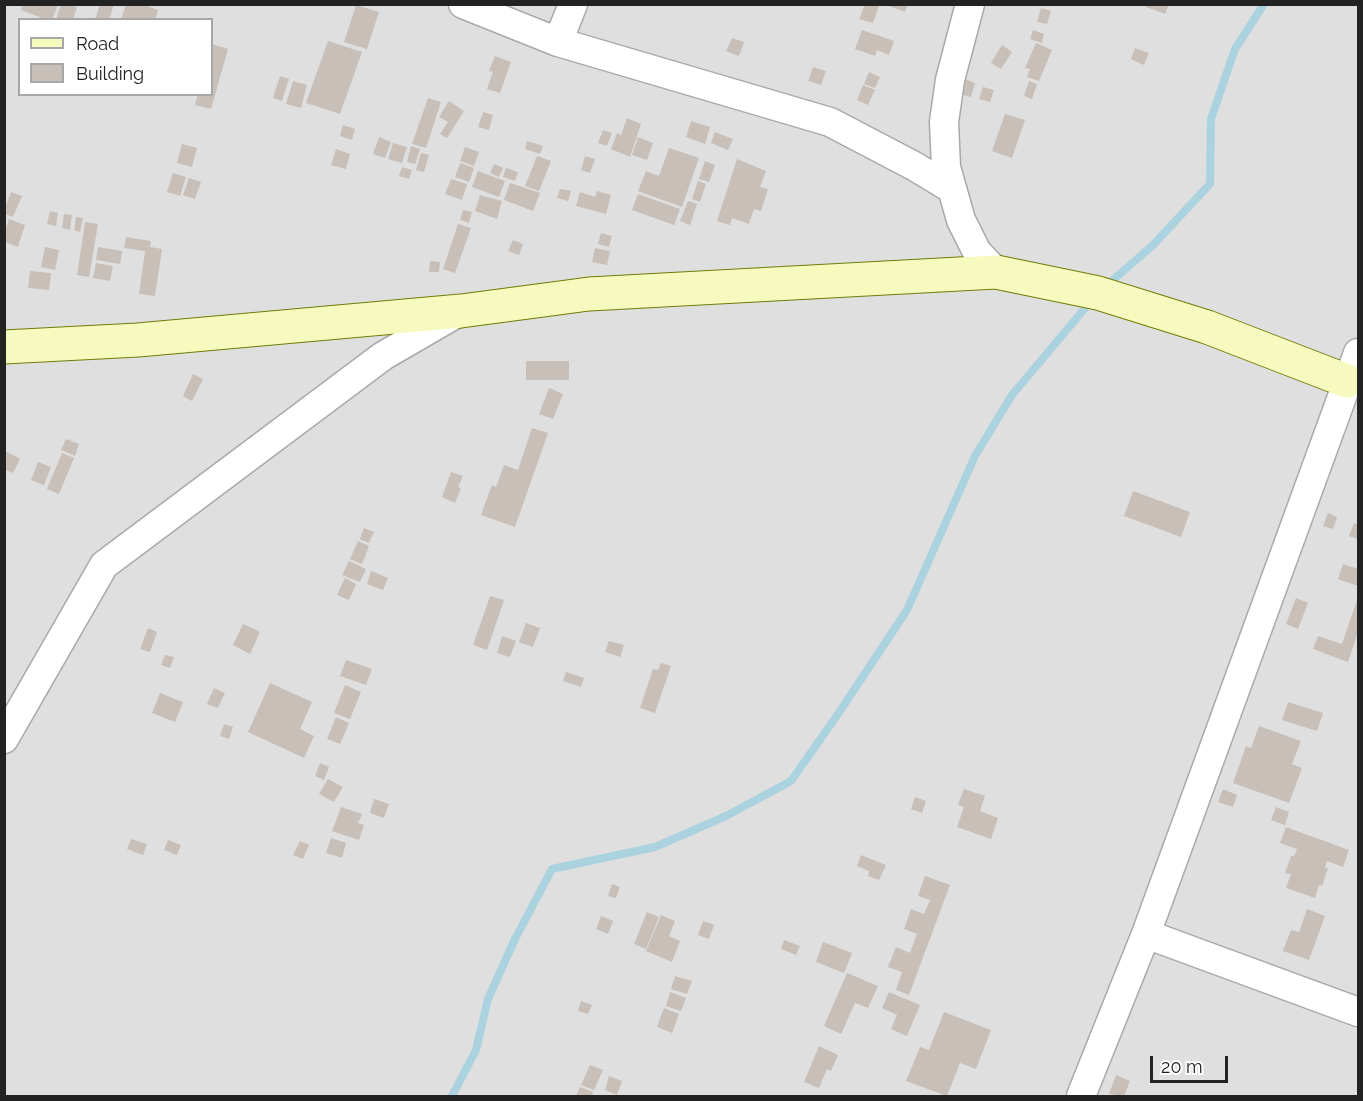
<!DOCTYPE html>
<style>
body{margin:0}
#map{position:relative;width:1363px;height:1101px;overflow:hidden;background:#f2efe9;font-family:Raleway,sans-serif}
canvas{display:block}
.frame{position:absolute;inset:0;border:6px solid #222;pointer-events:none}
.legend{position:absolute;left:18px;top:18px;width:195px;height:78px;box-sizing:border-box;background:#fff;border:2px solid #a7a7a7;margin:0;padding:8px 10px;list-style:none;font-size:18px;color:#222}
.legend li{display:flex;align-items:center;gap:12px;height:30px}
.legend b{width:30px;border:2px solid #a7a7a7}
.scale{position:absolute;left:1150px;top:1056px;width:78px;height:27px;box-sizing:border-box;border:3px solid #222;border-top:0;padding-left:8px;font-size:18px;line-height:21px;white-space:nowrap;color:#222;-webkit-text-stroke:4px #fff;paint-order:stroke}
</style>
<div id="map">
<canvas width="1363" height="1101"></canvas>
<div class="frame"></div>
<ul class="legend">
<li><b style="height:8px;background:#f7fabf"></b>Road</li>
<li><b style="height:16px;background:#c7bfb8"></b>Building</li>
</ul>
<div class="scale">20 m</div>
</div>
<script>
const context = document.querySelector('canvas').getContext('2d');
context.lineJoin = 'round';
function fill(path, color) { context.fillStyle = color; context.fill(path, 'evenodd'); }
const toPath = rows => new Path2D(rows.map(r => 'M' + r).join(''));
function stroke(path, color, width, dash) { context.strokeStyle = color; context.lineWidth = width; context.lineCap = dash ? 'butt' : 'round'; context.setLineDash(dash || []); context.stroke(path); }
fill(toPath([
 [5,5,1358,5,1358,1096,5,1096],
 [20,20,212,20,212,94,20,94]
]), '#e0dfdf');
stroke(toPath([
 [1106,286,1152,246,1210,184,1211,119,1235,49,1264,4],
 [452,1096,476,1050,488,999,515,939,552,869,655,847,726,816,791,781,838,714,907,610,975,456,1012,395,1091,301]
]), '#aad3df', 8);
fill(toPath([
 [23,4,58,4,52,20,47,20,21,10],
 [61,4,77,7,73,20,56,20],
 [100,4,114,4,109,20,95,20],
 [126,4,142,4,158,10,155,20,121,20],
 [865,4,879,6,873,23,859,19],
 [884,4,908,4,905,12],
 [1147,4,1169,4,1165,14,1146,7],
 [356,5,379,12,367,49,344,42],
 [1041,8,1051,11,1047,24,1037,22],
 [862,30,894,41,889,55,877,50,875,56,855,49],
 [1033,30,1044,34,1042,43,1030,39],
 [732,38,744,42,739,56,726,51],
 [328,41,362,52,340,114,306,103],
 [1036,43,1052,50,1039,81,1027,77,1030,69,1025,68],
 [212,44,228,49,211,109,195,105,198,94,212,94],
 [1002,45,1012,52,1001,69,991,63],
 [1135,48,1149,53,1144,65,1131,59],
 [495,56,511,62,500,93,487,89,493,72,489,71],
 [813,67,826,71,821,85,808,81],
 [869,72,880,77,875,88,864,84],
 [280,76,289,79,282,101,273,98],
 [965,79,975,83,971,97,960,94],
 [293,81,307,85,301,108,286,104],
 [1029,81,1037,84,1032,99,1024,96],
 [863,85,875,90,868,105,857,100],
 [983,87,994,90,990,102,979,99],
 [428,98,441,102,426,148,412,144],
 [449,101,464,111,447,138,440,134,448,122,439,117],
 [483,112,493,115,489,130,478,127],
 [1005,114,1025,120,1012,158,992,151],
 [627,118,641,124,630,157,611,149,617,133,621,135],
 [691,121,710,127,705,144,686,137],
 [343,125,355,129,352,140,340,136],
 [603,130,612,133,607,146,598,143],
 [715,132,733,139,728,150,711,143],
 [379,137,391,142,385,158,373,154],
 [638,137,653,143,647,160,632,155],
 [527,141,543,146,540,154,525,149],
 [393,143,407,147,402,163,388,159],
 [182,144,197,148,192,167,177,163],
 [411,146,420,149,415,164,407,162],
 [465,147,479,152,474,166,460,161],
 [669,148,699,158,682,207,638,191,646,171,659,176],
 [336,149,350,154,346,169,331,165],
 [421,153,429,155,424,172,416,170],
 [537,156,551,161,539,191,525,186],
 [585,156,595,159,590,173,581,170],
 [737,159,766,171,760,187,768,189,761,211,754,209,749,224,732,218,730,225,717,221],
 [705,161,715,165,709,182,699,179],
 [460,163,474,168,469,182,455,177],
 [494,164,503,168,499,177,490,173],
 [402,167,412,170,409,179,399,176],
 [506,168,518,172,515,181,503,177],
 [478,171,505,181,499,197,472,187],
 [173,173,186,177,180,196,167,192],
 [189,178,201,182,195,199,183,195],
 [451,179,467,184,462,200,445,194],
 [698,181,706,184,700,202,692,199],
 [510,183,540,193,533,211,504,200],
 [560,189,571,191,568,201,557,198],
 [597,191,611,195,606,214,576,206,580,192,595,197],
 [11,192,22,196,13,217,5,214,5,208],
 [638,194,680,209,674,225,632,210],
 [480,195,502,201,497,219,475,211],
 [688,201,697,204,690,225,680,221],
 [463,210,472,212,469,223,460,220],
 [50,211,58,213,56,226,47,224],
 [64,214,72,215,70,230,62,228],
 [76,217,83,218,80,232,74,230],
 [9,219,25,225,18,247,5,242,5,231],
 [85,222,98,224,89,277,77,275],
 [458,224,471,228,455,273,443,269],
 [601,233,612,236,609,247,598,244],
 [126,237,151,241,150,247,162,249,155,296,139,294,145,251,124,248],
 [513,240,523,244,519,255,508,251],
 [45,247,59,250,55,270,41,267],
 [98,247,122,251,120,264,96,260],
 [595,248,610,251,607,265,592,262],
 [430,261,440,262,439,272,429,272],
 [96,263,113,266,110,281,93,278],
 [30,271,51,273,49,290,28,288],
 [526,361,569,361,569,380,526,380],
 [193,374,203,379,192,401,183,396],
 [549,388,563,394,553,419,539,414],
 [532,428,548,433,515,527,481,515,492,485,496,487,504,465,518,470],
 [66,439,79,444,75,456,61,450],
 [7,452,20,459,13,473,4,469,4,457],
 [62,453,74,458,59,494,47,489],
 [38,462,51,467,44,485,31,480],
 [451,472,463,476,458,487,461,488,455,503,442,497],
 [1133,491,1190,512,1181,537,1124,516],
 [1328,513,1337,517,1333,529,1323,526],
 [1354,523,1358,525,1358,539,1349,536],
 [364,528,374,532,369,543,360,539],
 [358,541,369,546,362,564,350,559],
 [349,561,366,569,360,582,342,575],
 [1343,564,1358,569,1358,586,1338,579],
 [371,571,388,578,383,590,367,584],
 [345,578,356,584,349,600,337,595],
 [490,596,504,600,487,650,473,645],
 [1358,597,1358,632,1348,662,1313,649,1318,636,1342,644],
 [1296,598,1308,603,1298,629,1286,624],
 [526,623,540,628,533,647,519,642],
 [243,624,260,632,250,654,233,645],
 [148,628,157,632,150,652,140,649],
 [502,636,516,641,510,657,497,653],
 [609,641,624,645,620,657,605,652],
 [165,655,174,657,170,668,161,665],
 [346,660,372,669,366,685,340,676],
 [661,663,671,666,655,713,640,708,653,669,658,670],
 [566,672,584,678,581,687,563,681],
 [270,683,312,702,300,729,314,736,304,758,248,732],
 [345,685,361,692,350,719,334,713],
 [214,688,225,693,218,708,207,704],
 [160,693,183,702,175,722,152,713],
 [1288,702,1323,713,1317,731,1282,720],
 [336,717,349,723,340,744,327,739],
 [224,724,233,727,229,739,220,736],
 [1259,726,1301,741,1292,764,1302,768,1289,803,1233,783,1246,746,1251,748],
 [320,763,329,767,324,780,315,776],
 [328,779,343,787,334,802,319,794],
 [964,789,985,796,980,811,998,818,991,839,957,827,964,807,958,805],
 [1223,789,1237,795,1233,807,1218,802],
 [915,797,926,801,922,813,911,809],
 [374,799,389,804,384,818,370,813],
 [341,807,362,814,358,823,364,825,359,840,332,831],
 [1276,807,1289,812,1285,825,1271,820],
 [1286,827,1349,850,1343,867,1327,861,1325,868,1328,868,1322,886,1319,885,1315,898,1286,888,1291,874,1285,873,1291,856,1294,856,1297,849,1280,843],
 [331,838,346,843,342,858,326,853],
 [131,839,147,844,143,855,127,849],
 [168,840,181,845,177,855,164,850],
 [300,841,309,845,303,859,293,855],
 [861,855,886,865,879,880,868,876,869,871,857,866],
 [925,876,950,885,909,995,896,990,902,972,888,967,896,947,910,953,917,934,904,929,911,909,924,914,930,900,918,896],
 [612,884,620,887,616,898,608,896],
 [1307,909,1325,916,1309,960,1283,951,1291,930,1299,932],
 [647,912,659,917,646,949,634,944],
 [661,915,675,921,669,936,680,941,672,962,646,951],
 [601,916,613,921,608,934,596,929],
 [703,921,714,925,709,939,698,935],
 [784,940,800,946,796,955,781,949],
 [823,942,852,953,844,973,816,962],
 [847,973,878,986,868,1008,855,1003,841,1034,824,1026],
 [675,976,692,981,687,994,671,989],
 [670,992,686,998,681,1011,666,1006],
 [889,992,920,1005,907,1036,891,1029,897,1015,882,1008],
 [581,1001,592,1005,588,1014,578,1011],
 [664,1008,679,1014,672,1033,657,1027],
 [944,1012,991,1030,976,1069,960,1063,947,1096,906,1081,920,1047,929,1050],
 [819,1046,838,1055,831,1071,827,1069,819,1088,804,1082],
 [590,1065,603,1070,594,1090,581,1085],
 [1116,1075,1130,1081,1124,1096,1109,1094],
 [609,1076,622,1081,617,1095,605,1090],
 [580,1087,593,1092,592,1096,576,1096]
]), '#c7bfb8');
const street = toPath([
 [463,4,558,42,830,122,914,166,952,189],
 [970,4,950,80,944,122,946,167,961,220,977,252,996,272],
 [558,42,573,4],
 [4,739,104,565,383,356,459,312],
 [1146,934,1358,1012],
 [1081,1096,1146,934,1358,353]
]);
const secondary = toPath([
 [4,347,138,340,461,311,589,294,996,272,1098,293,1207,327,1347,381]
]);
stroke(street, '#a9a9a9', 31);
stroke(secondary, '#707d05', 35);
stroke(street, '#fff', 28);
stroke(secondary, '#f7fabf', 33);
</script>
